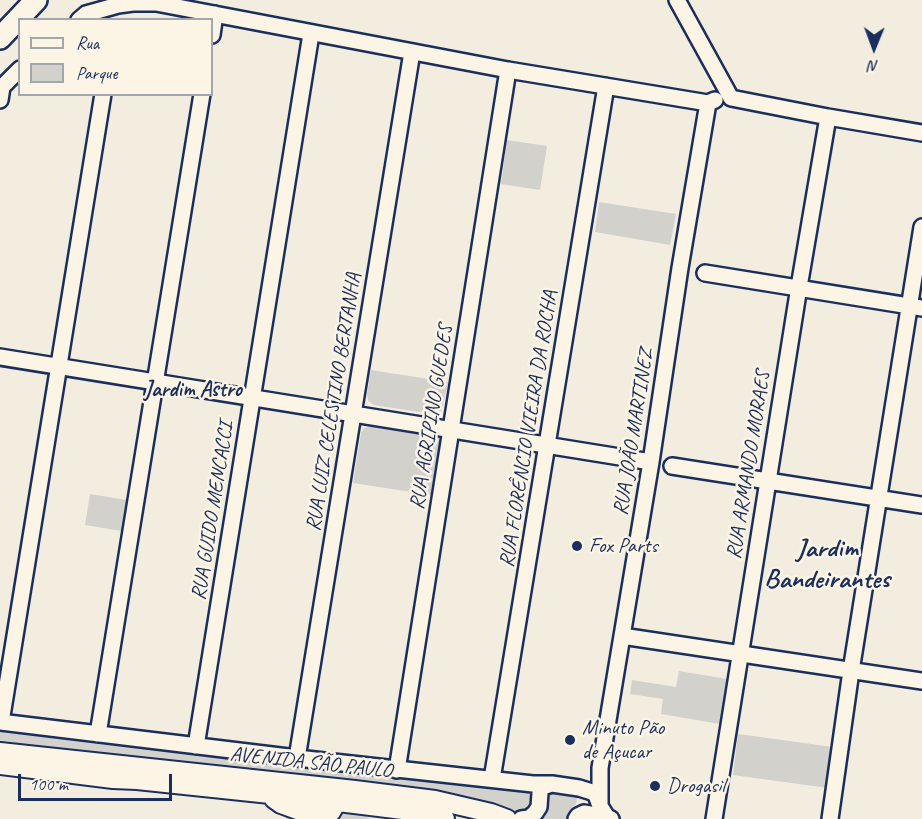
<!DOCTYPE html>
<meta charset="utf-8">
<style>
body{margin:0}
#map{position:relative;width:922px;height:819px;overflow:hidden;background:#f3ede0;font-family:Caveat,sans-serif}
canvas{display:block}
.legend{position:absolute;left:18px;top:18px;width:195px;height:78px;box-sizing:border-box;background:#fcf5e5;border:2px solid #a2a6af;margin:0;padding:8px 10px;list-style:none;font-size:18px;color:#1b2f5e}
.legend li{display:flex;align-items:center;gap:12px;height:30px}
.legend b{width:30px;border:2px solid #a2a6af}
.north{position:absolute;left:844px;top:18px;width:60px;height:60px;-webkit-text-stroke:4px #fcf5e5;paint-order:stroke;rotate:181deg;font-size:16px;font-weight:700;line-height:24px;text-align:center;color:#1b2f5e}
.north::after{content:'';display:block;margin:auto;width:21px;height:27px;background:#1b2f5e;clip-path:polygon(50% 0,100% 100%,50% 72%,0 100%)}
.scale{position:absolute;left:18px;top:774px;width:154px;height:27px;box-sizing:border-box;border:3px solid #1b2f5e;border-top:0;padding-left:8px;font-size:18px;line-height:21px;white-space:nowrap;color:#1b2f5e;-webkit-text-stroke:4px #fcf5e5;paint-order:stroke}
</style>
<div id="map">
<canvas width="922" height="819"></canvas>
<ul class="legend">
<li><b style="height:8px;background:#fcf5e5"></b>Rua</li>
<li><b style="height:16px;background:#d3d1cc"></b>Parque</li>
</ul>
<div class="north">N</div>
<div class="scale">100 m</div>
</div>
<script>
const context = document.querySelector('canvas').getContext('2d');
context.lineJoin = 'round';
function fill(path, color) { context.fillStyle = color; context.fill(path, 'evenodd'); }
const toPath = rows => new Path2D(rows.map(r => 'M' + r).join(''));
function stroke(path, color, width, dash) { context.strokeStyle = color; context.lineWidth = width; context.lineCap = dash ? 'butt' : 'round'; context.setLineDash(dash || []); context.stroke(path); }
function drawText(font, color, halo, rows, align = 'center') {
  context.font = font + ' Caveat,sans-serif'; context.lineWidth = 5; context.setLineDash([]); context.textBaseline = 'middle'; context.strokeStyle = halo; context.fillStyle = color; for (const [text, x, y, turn = 0] of rows) {
    context.save(); context.translate(x, y); context.rotate((+turn || 0) * Math.PI / 180); context.textAlign = isNaN(turn) ? turn : align; if (halo) context.strokeText(text, 0, 0); context.fillText(text, 0, 0); context.restore();
  }
}
fill(toPath([
 [507,140,547,146,540,190,501,184],
 [599,202,676,214,670,245,595,232],
 [371,370,448,382,442,410,439,413,432,414,374,405,368,401,367,394],
 [371,426,434,436,439,438,441,442,431,495,353,483,361,433,364,428],
 [90,494,127,500,122,531,85,525],
 [679,671,727,679,720,724,661,714,663,699,630,694,632,680,676,687],
 [0,730,47,737,497,788,536,794,537,800,525,814,517,813,491,806,0,746],
 [738,734,833,747,828,788,733,775],
 [548,789,581,796,577,799,576,804,569,812,568,819,537,819],
 [287,803,350,809,371,819,286,819]
]), '#d3d1cc');
const minor = toPath([
 [677,0,731,98,828,117,922,133],
 [79,20,86,14,118,5,133,3,156,3,508,70,708,103,715,100],
 [212,35,215,14],
 [0,100,2,87,20,69],
 [705,273,922,308],
 [0,357,651,462],
 [672,466,922,505],
 [622,636,922,681],
 [0,722,297,758,533,784,552,784],
 [1,722,103,94],
 [98,734,202,94],
 [196,746,311,34],
 [297,758,412,52],
 [397,770,508,70],
 [492,779,606,86],
 [543,787,552,784,579,788,592,792,596,795,600,806,607,817],
 [600,806,600,768,651,462,680,268,708,103],
 [521,819,529,818,535,813,539,807,540,793],
 [576,819,578,816,584,813,607,817,611,819],
 [714,819,799,287,828,117],
 [830,819,851,671,922,227]
]);
const major = toPath([
 [0,752,355,790,435,800,491,813,507,819],
 [0,765,113,779,137,780,289,796,403,810,445,819],
 [274,799,281,804,303,812,323,815,331,812,337,802]
]);
const highway = toPath([
 [0,38,36,0]
]);
stroke(minor, '#1b2f5e', 20);
stroke(major, '#1b2f5e', 22);
stroke(highway, '#1b2f5e', 26);
stroke(minor, '#fcf5e5', 15);
stroke(major, '#fcf5e5', 18);
stroke(highway, '#fcf5e5', 21);
for (const [x, y, r, color] of [
 [577,546,6,"#1b2f5e"],
 [570,740,6,"#1b2f5e"],
 [655,786,6,"#1b2f5e"]
]) { const dot = new Path2D(); dot.arc(x, y, r, 0, 2 * Math.PI); context.fillStyle = color; context.fill(dot); stroke(dot, '#fcf5e5', 2); }
drawText('21px', '#1b2f5e', '#fcf5e5', [
 ["RUA LUIZ CELESTINO BERTANHA",334,402,-81],
 ["RUA AGRIPINO GUEDES",432,417,-81],
 ["RUA FLORÊNCIO VIEIRA DA ROCHA",529,429,-81],
 ["RUA JOÃO MARTINEZ",634,432,-81],
 ["RUA ARMANDO MORAES",749,465,-81],
 ["RUA GUIDO MENCACCI",213,511,-81],
 ["AVENIDA SÃO PAULO",311,763,6]
]);
drawText('21px', '#1b2f5e', '#fcf5e5', [
 ["Fox Parts",589,546],
 ["Minuto Pão",582,728],
 ["de Açucar",582,752],
 ["Drogasil",667,786]
], 'left');
drawText('bold 22px', '#1b2f5e', '#fcf5e5', [
 ["Jardim Astro",193,390]
]);
drawText('bold 27px', '#1b2f5e', '#fcf5e5', [
 ["Jardim",827,549],
 ["Bandeirantes",827,580]
]);
</script>
